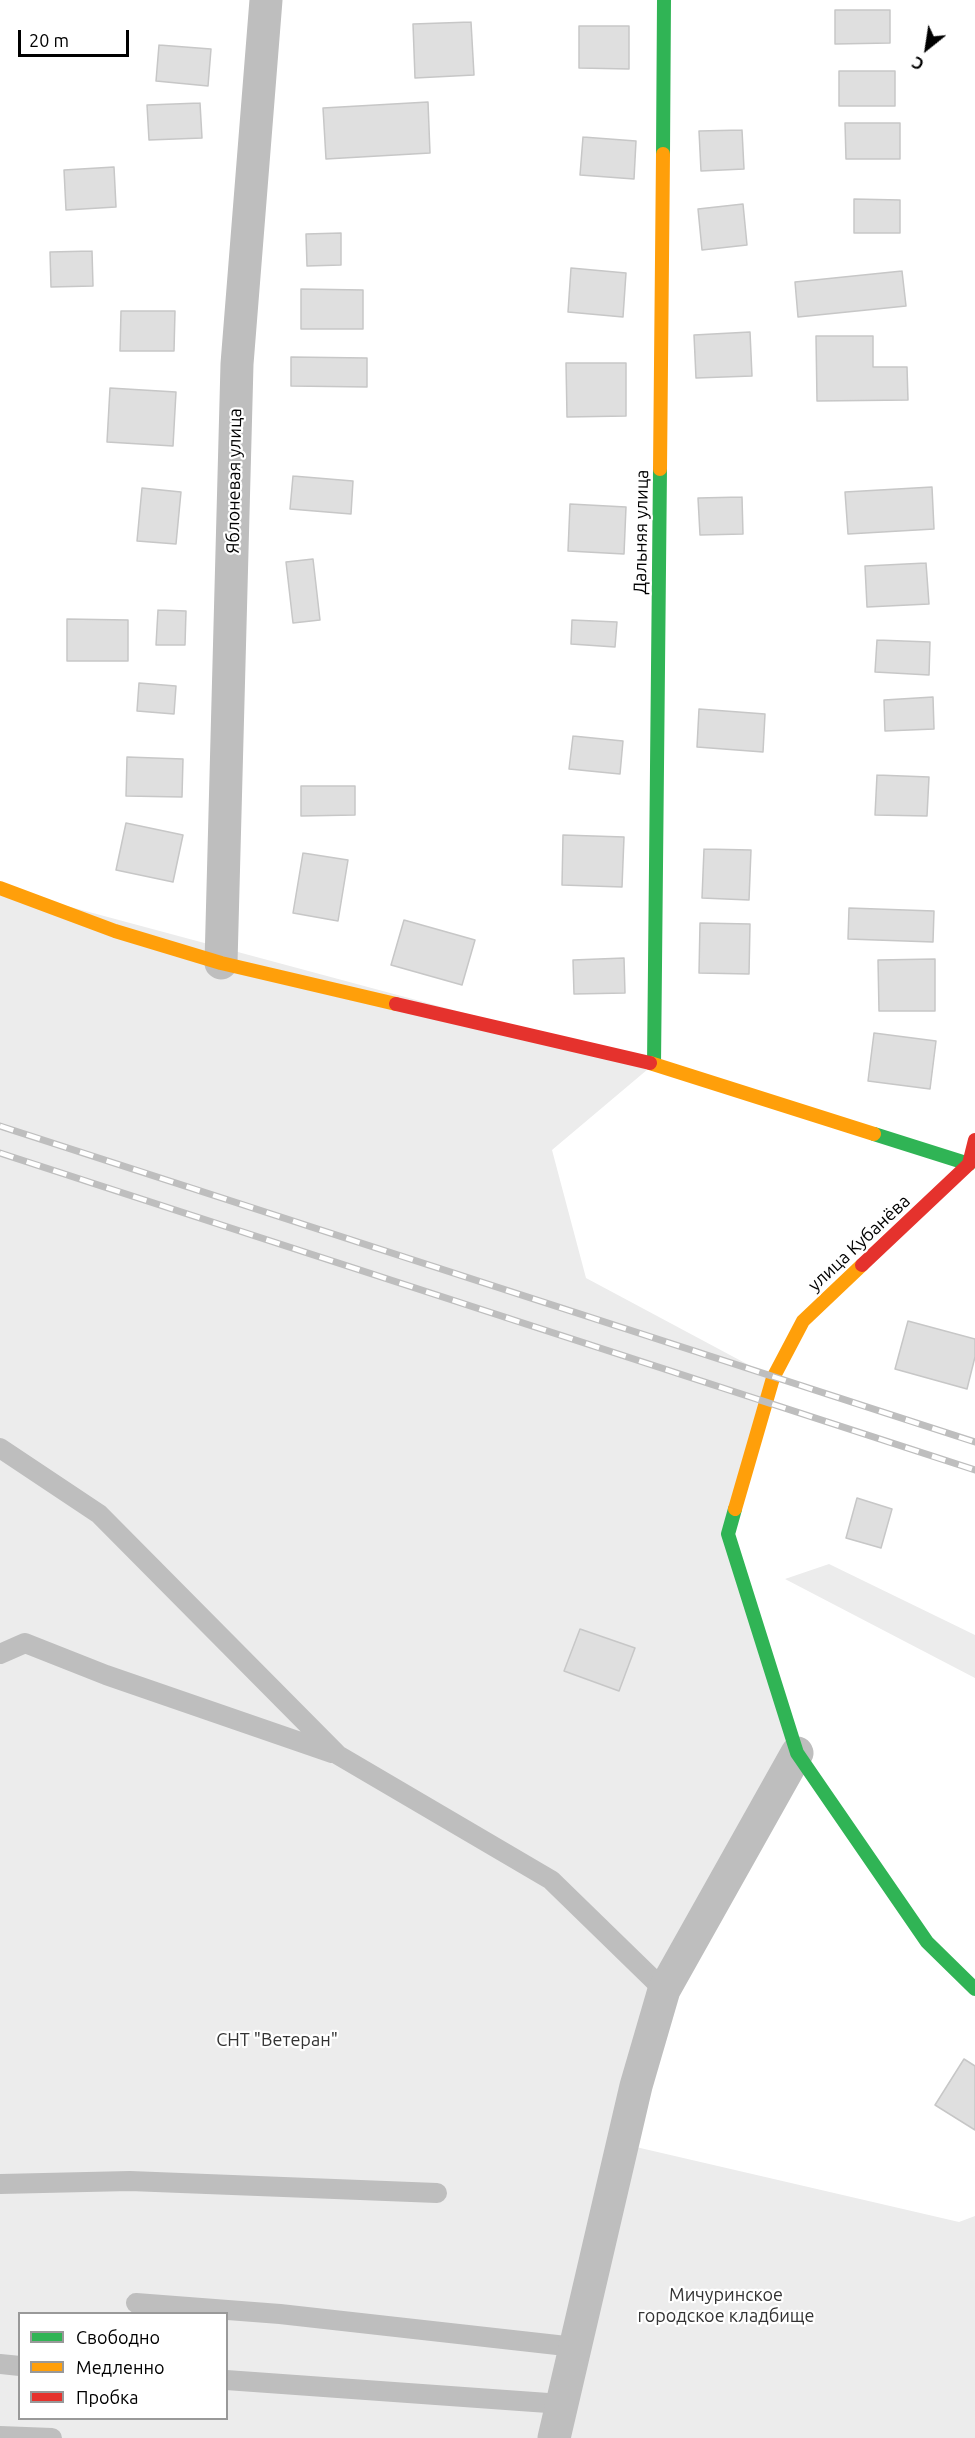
<!DOCTYPE html>
<meta charset="utf-8">
<style>
body{margin:0}
#map{position:relative;width:975px;height:2438px;overflow:hidden;background:#fff;font-family:Ubuntu,sans-serif}
canvas{display:block}
.legend{position:absolute;left:18px;top:2312px;width:210px;height:108px;box-sizing:border-box;background:#fff;border:2px solid #999;margin:0;padding:8px 10px;list-style:none;font-size:18px;color:#000}
.legend li{display:flex;align-items:center;gap:12px;height:30px}
.legend b{width:30px;border:2px solid #999}
.north{position:absolute;left:897px;top:18px;width:60px;height:60px;-webkit-text-stroke:4px #fff;paint-order:stroke;rotate:210deg;font-size:16px;font-weight:700;line-height:24px;text-align:center;color:#000}
.north::after{content:'';display:block;margin:auto;width:21px;height:27px;background:#000;clip-path:polygon(50% 0,100% 100%,50% 72%,0 100%)}
.scale{position:absolute;left:18px;top:30px;width:111px;height:27px;box-sizing:border-box;border:3px solid #000;border-top:0;padding-left:8px;font-size:18px;line-height:21px;white-space:nowrap;color:#000;-webkit-text-stroke:4px #fff;paint-order:stroke}
</style>
<div id="map">
<canvas width="975" height="2438"></canvas>
<ul class="legend">
<li><b style="height:8px;background:#30b455"></b>Свободно</li>
<li><b style="height:8px;background:#ff9f0a"></b>Медленно</li>
<li><b style="height:8px;background:#e5322d"></b>Пробка</li>
</ul>
<div class="north">С</div>
<div class="scale">20 m</div>
</div>
<script>
const context = document.querySelector('canvas').getContext('2d');
context.lineJoin = 'round';
function fill(path, color) { context.fillStyle = color; context.fill(path, 'evenodd'); }
const toPath = rows => new Path2D(rows.map(r => 'M' + r).join(''));
function stroke(path, color, width, dash) { context.strokeStyle = color; context.lineWidth = width; context.lineCap = dash ? 'butt' : 'round'; context.setLineDash(dash || []); context.stroke(path); }
function drawText(font, color, halo, rows, align = 'center') {
  context.font = font + ' Ubuntu,sans-serif'; context.lineWidth = 4.5; context.setLineDash([]); context.textBaseline = 'middle'; context.strokeStyle = halo; context.fillStyle = color; for (const [text, x, y, turn = 0] of rows) {
    context.save(); context.translate(x, y); context.rotate((+turn || 0) * Math.PI / 180); context.textAlign = isNaN(turn) ? turn : align; if (halo) context.strokeText(text, 0, 0); context.fillText(text, 0, 0); context.restore();
  }
}
fill(toPath([
 [0,888,654,1064,552,1150,586,1278,773,1378,728,1534,797,1753,664,1990,623,2144,959,2222,975,2216,975,2438,0,2438],
 [20,2314,226,2314,226,2418,20,2418],
 [829,1564,975,1635,975,1678,785,1579]
]), '#ececec');
const building = toPath([
 [835,10,890,10,890,43,835,44,835,10],
 [471,22,474,75,415,78,413,24,471,22],
 [579,26,629,26,629,69,579,68,579,26],
 [159,45,211,49,208,86,156,81,159,45],
 [839,71,895,71,895,106,839,106,839,71],
 [428,102,430,153,326,159,323,108,428,102],
 [200,103,202,138,149,140,147,105,200,103],
 [845,123,900,123,900,159,846,159,845,123],
 [742,130,744,169,701,171,699,131,742,130],
 [583,137,636,141,634,179,580,175,583,137],
 [114,167,116,207,66,210,64,170,114,167],
 [854,199,900,200,900,233,854,233,854,199],
 [743,204,747,245,702,250,698,209,743,204],
 [341,233,341,265,307,266,306,234,341,233],
 [92,251,93,286,51,287,50,252,92,251],
 [571,268,626,273,623,317,568,312,571,268],
 [902,271,906,306,798,317,795,282,902,271],
 [301,289,363,290,363,329,301,329,301,289],
 [121,311,175,311,174,351,120,351,121,311],
 [750,332,752,376,696,378,694,335,750,332],
 [816,336,873,336,873,367,907,367,908,400,817,401,816,336],
 [291,357,367,358,367,387,291,386,291,357],
 [566,363,626,363,626,416,567,417,566,363],
 [110,388,176,392,173,446,107,442,110,388],
 [293,476,353,481,351,514,290,509,293,476],
 [932,487,934,529,848,534,845,492,932,487],
 [142,488,181,492,176,544,137,541,142,488],
 [742,497,743,534,700,535,698,498,742,497],
 [570,504,626,507,624,554,568,551,570,504],
 [313,559,320,620,293,623,286,562,313,559],
 [926,563,929,604,867,607,865,566,926,563],
 [158,610,186,611,185,645,156,645,158,610],
 [67,619,128,620,128,661,67,661,67,619],
 [572,620,617,622,615,647,571,644,572,620],
 [877,640,930,642,929,675,875,672,877,640],
 [139,683,176,686,174,714,137,711,139,683],
 [933,697,934,729,885,731,884,700,933,697],
 [699,709,765,714,763,752,697,747,699,709],
 [573,736,623,741,620,774,569,769,573,736],
 [127,757,183,759,182,797,126,796,127,757],
 [877,775,929,777,927,816,875,815,877,775],
 [301,786,355,786,355,815,301,816,301,786],
 [126,823,183,835,173,882,116,870,126,823],
 [563,835,624,837,622,887,562,885,563,835],
 [704,849,751,850,749,900,702,898,704,849],
 [303,853,348,860,338,921,293,913,303,853],
 [849,908,934,911,933,942,848,939,849,908],
 [404,920,475,940,462,985,391,965,404,920],
 [700,923,750,924,749,974,699,973,700,923],
 [624,958,625,993,574,994,573,960,624,958],
 [935,959,935,1011,879,1011,878,960,935,959],
 [874,1033,936,1041,930,1089,868,1081,874,1033],
 [908,1321,975,1339,975,1357,967,1389,895,1369,908,1321],
 [857,1498,892,1509,881,1548,846,1538,857,1498],
 [580,1629,635,1648,619,1691,564,1671,580,1629],
 [964,2059,975,2066,975,2130,935,2105,964,2059]
]);
fill(building, '#dfdfdf');
stroke(building, '#c7c7c7', 1.5);
stroke(toPath([
 [0,1448,99,1514,338,1755,551,1880,664,1990],
 [0,1654,25,1643,106,1675,332,1753],
 [0,2184,130,2181,437,2193],
 [136,2303,280,2314,575,2347],
 [0,2364,20,2366],
 [226,2380,562,2404],
 [0,2436,52,2438]
]), '#bebebe', 20);
stroke(toPath([
 [221,963,237,364,266,0],
 [554,2438,636,2086,664,1990,797,1753]
]), '#bebebe', 33);
stroke(toPath([
 [663,154,664,0],
 [654,1064,660,469],
 [874,1134,969,1164],
 [735,1509,728,1534,797,1753,927,1942,975,1989]
]), '#30b455', 14);
stroke(toPath([
 [660,469,663,154],
 [0,888,115,931,221,963,396,1004],
 [650,1063,874,1134],
 [735,1509,773,1378,803,1321,862,1265]
]), '#ff9f0a', 14);
stroke(toPath([
 [396,1004,650,1063],
 [862,1265,969,1164,975,1140]
]), '#e5322d', 14);
const rail = toPath([
 [0,1126,975,1442],
 [0,1153,975,1470]
]);
stroke(rail, '#bebebe', 7);
stroke(rail, '#fff', 4.5, [14]);
drawText('18px', '#000', '#fff', [
 ["Яблоневая улица",234,481,-89],
 ["Дальняя улица",641,532,-89],
 ["улица Кубанёва",859,1243,-43]
]);
drawText('18px', '#333', '#fff', [
 ["СНТ \"Ветеран\"",277,2040],
 ["Мичуринское",726,2295],
 ["городское кладбище",726,2316]
]);
</script>
